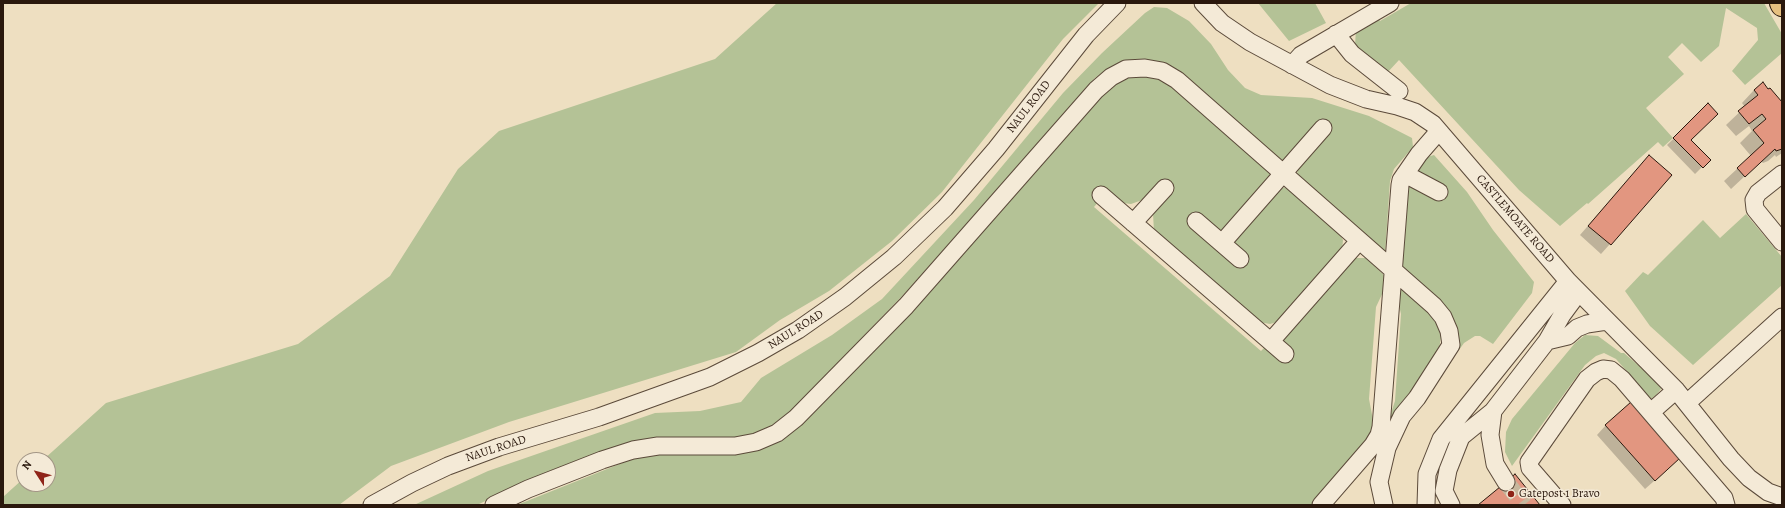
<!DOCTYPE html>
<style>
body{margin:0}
#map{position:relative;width:1785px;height:508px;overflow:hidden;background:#eedfc1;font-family:Alegreya,serif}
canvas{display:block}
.frame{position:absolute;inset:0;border:4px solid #2a180d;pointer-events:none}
.north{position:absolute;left:16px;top:452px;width:40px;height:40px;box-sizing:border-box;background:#f4ead7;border:1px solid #a39686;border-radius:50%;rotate:306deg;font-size:11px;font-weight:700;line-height:16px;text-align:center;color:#2a180d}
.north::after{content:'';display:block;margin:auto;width:14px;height:18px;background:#8f2418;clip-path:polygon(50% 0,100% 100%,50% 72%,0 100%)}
</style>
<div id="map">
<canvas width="1785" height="508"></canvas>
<div class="frame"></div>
<div class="north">N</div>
</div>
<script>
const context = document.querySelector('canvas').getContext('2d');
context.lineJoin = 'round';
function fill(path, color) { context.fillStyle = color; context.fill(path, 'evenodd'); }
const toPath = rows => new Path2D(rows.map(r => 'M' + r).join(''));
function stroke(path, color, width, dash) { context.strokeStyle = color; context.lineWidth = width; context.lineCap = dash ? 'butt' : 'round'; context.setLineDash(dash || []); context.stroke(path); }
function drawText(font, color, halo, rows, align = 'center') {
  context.font = font + ' Alegreya,serif'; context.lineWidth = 3; context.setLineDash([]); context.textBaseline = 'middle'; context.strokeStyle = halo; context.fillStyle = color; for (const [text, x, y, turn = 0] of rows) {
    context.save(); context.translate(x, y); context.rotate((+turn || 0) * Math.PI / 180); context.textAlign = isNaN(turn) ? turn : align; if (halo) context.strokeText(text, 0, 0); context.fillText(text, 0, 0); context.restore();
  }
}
fill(toPath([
 [777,3,1099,3,1063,39,942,192,892,241,829,291,780,320,736,352,509,422,391,466,339,505,3,505,3,497,24,478,24,484,48,484,48,460,43,460,106,403,298,344,390,276,458,169,499,131,715,59],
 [1258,3,1315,3,1326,23,1289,41],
 [1411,3,1764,3,1782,34,1782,53,1745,85,1732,71,1758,40,1757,28,1726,8,1719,46,1701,62,1682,43,1668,57,1684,74,1646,108,1673,138,1663,147,1658,142,1588,204,1587,203,1560,226,1519,190,1399,60,1387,73,1355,46,1356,28,1377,16,1380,21],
 [1154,7,1167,8,1189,21,1211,44,1228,70,1245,88,1261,95,1312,98,1369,116,1412,138,1413,147,1394,169,1390,181,1385,255,1297,175,1298,167,1289,160,1280,162,1152,61,1125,61,1107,69,1095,78,908,290,791,411,778,422,762,431,743,437,726,439,670,437,641,441,523,483,477,505,414,505,488,471,655,413,700,411,741,402,761,378,832,335,882,299,974,200,1063,93,1102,53,1145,13],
 [1131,75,1159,78,1171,85,1272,175,1233,243,1279,189,1286,187,1340,234,1343,240,1342,251,1280,321,1270,324,1259,322,1154,232,1153,213,1145,199,1131,204,1123,203,1107,192,1094,207,1261,351,1354,258,1366,258,1385,276,1384,290,1376,307,1369,399,1373,420,1373,427,1368,437,1356,453,1311,505,517,505,632,459,658,455,732,455,771,444,1105,88],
 [1434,155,1467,192,1493,230,1534,282,1532,293,1493,344,1480,336,1475,336,1464,343,1459,350,1457,335,1400,267,1404,188,1414,176,1424,158],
 [1746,214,1782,257,1782,285,1693,365,1650,326,1625,291,1643,272,1648,275,1703,220,1720,238],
 [1397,283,1430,314,1437,325,1441,336,1438,357,1390,424,1388,422,1395,401,1401,314,1398,301],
 [1585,335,1598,336,1621,353,1624,353,1659,383,1661,389,1656,395,1651,399,1616,359,1604,353,1596,356,1585,365,1512,466,1505,452,1506,432,1512,419,1575,343]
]), '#b4c296');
fill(toPath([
 [1754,90,1782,103,1782,153,1776,157,1775,155,1768,161,1763,163,1761,161,1731,189,1724,181,1751,156,1740,143,1752,131,1749,126,1736,136,1726,125,1745,107,1742,103],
 [1708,105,1690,140,1709,160,1695,174,1667,145],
 [1640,166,1671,176,1601,254,1580,235],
 [1606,425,1670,467,1645,489,1597,435]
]), '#0003');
const building = toPath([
 [1763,82,1768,89,1770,88,1782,102,1782,149,1776,151,1775,149,1745,177,1737,168,1764,143,1753,130,1766,119,1762,114,1749,124,1738,111,1758,95,1754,90,1763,82],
 [1708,103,1718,114,1691,140,1711,160,1703,168,1673,138,1708,103],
 [1649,155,1672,175,1611,245,1588,226,1649,155],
 [1631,402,1680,458,1655,481,1605,425,1631,402],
 [1515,474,1540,505,1478,505,1506,482,1515,474]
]);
fill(building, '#e29680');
stroke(building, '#2a180d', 1);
stroke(toPath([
 [1506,482,1524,505]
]), '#c7b79d', 17, [17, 8]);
const minor = toPath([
 [1203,3,1222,23,1250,42,1330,85,1366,99,1397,106,1415,112,1433,124,1568,281,1676,390,1731,459,1749,478,1768,492,1782,497],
 [1336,34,1352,54,1399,91],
 [1292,65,1301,55,1390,3],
 [1405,174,1439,192],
 [1782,174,1758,193,1754,200,1755,209,1782,242],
 [1101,195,1285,354],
 [1196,221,1240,259],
 [1133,223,1165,188],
 [1222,243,1323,128],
 [1271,341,1359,241],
 [1547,341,1568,336,1577,328,1587,324,1607,321],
 [1687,403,1782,317],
 [1493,411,1490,435,1495,464,1506,482],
 [1651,412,1676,390],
 [372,505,412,483,448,466,499,447,599,417,710,377,758,353,798,330,845,297,894,257,945,208,996,149,1086,35,1117,3],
 [494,505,528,489,602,460,633,450,658,446,735,446,756,442,777,433,796,418,906,306,1096,90,1111,77,1126,69,1145,68,1162,71,1177,80,1434,306,1443,317,1449,331,1451,345,1417,398,1402,416,1387,448,1379,482,1384,505],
 [1321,505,1373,445,1379,435,1381,427,1400,185,1401,180,1419,154,1439,131],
 [1426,505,1427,474,1441,439,1568,281],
 [1451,505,1444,491,1448,470,1461,437,1493,411,1547,341,1562,315,1579,292],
 [1562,505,1530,468,1529,462,1587,379,1596,372,1603,369,1611,370,1622,379,1724,498,1726,505]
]);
const major = toPath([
 [1781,3,1782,5]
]);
stroke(minor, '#5b4a3a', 19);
stroke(major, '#2a180d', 24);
stroke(minor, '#f4ead7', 17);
stroke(major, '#e7c080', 22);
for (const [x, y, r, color] of [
 [1511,494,4,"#8f2418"]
]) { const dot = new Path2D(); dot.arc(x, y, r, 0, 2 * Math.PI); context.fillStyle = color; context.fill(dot); stroke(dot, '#f4ead7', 1.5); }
drawText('12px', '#2a180d', '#f4ead7', [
 ["NAUL ROAD",1029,107,-52],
 ["CASTLEMOATE ROAD",1515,219,49],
 ["NAUL ROAD",796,330,-32],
 ["NAUL ROAD",496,449,-18]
]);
drawText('12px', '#2a180d', '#f4ead7', [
 ["Gatepost 1 Bravo",1519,494]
], 'left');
</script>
